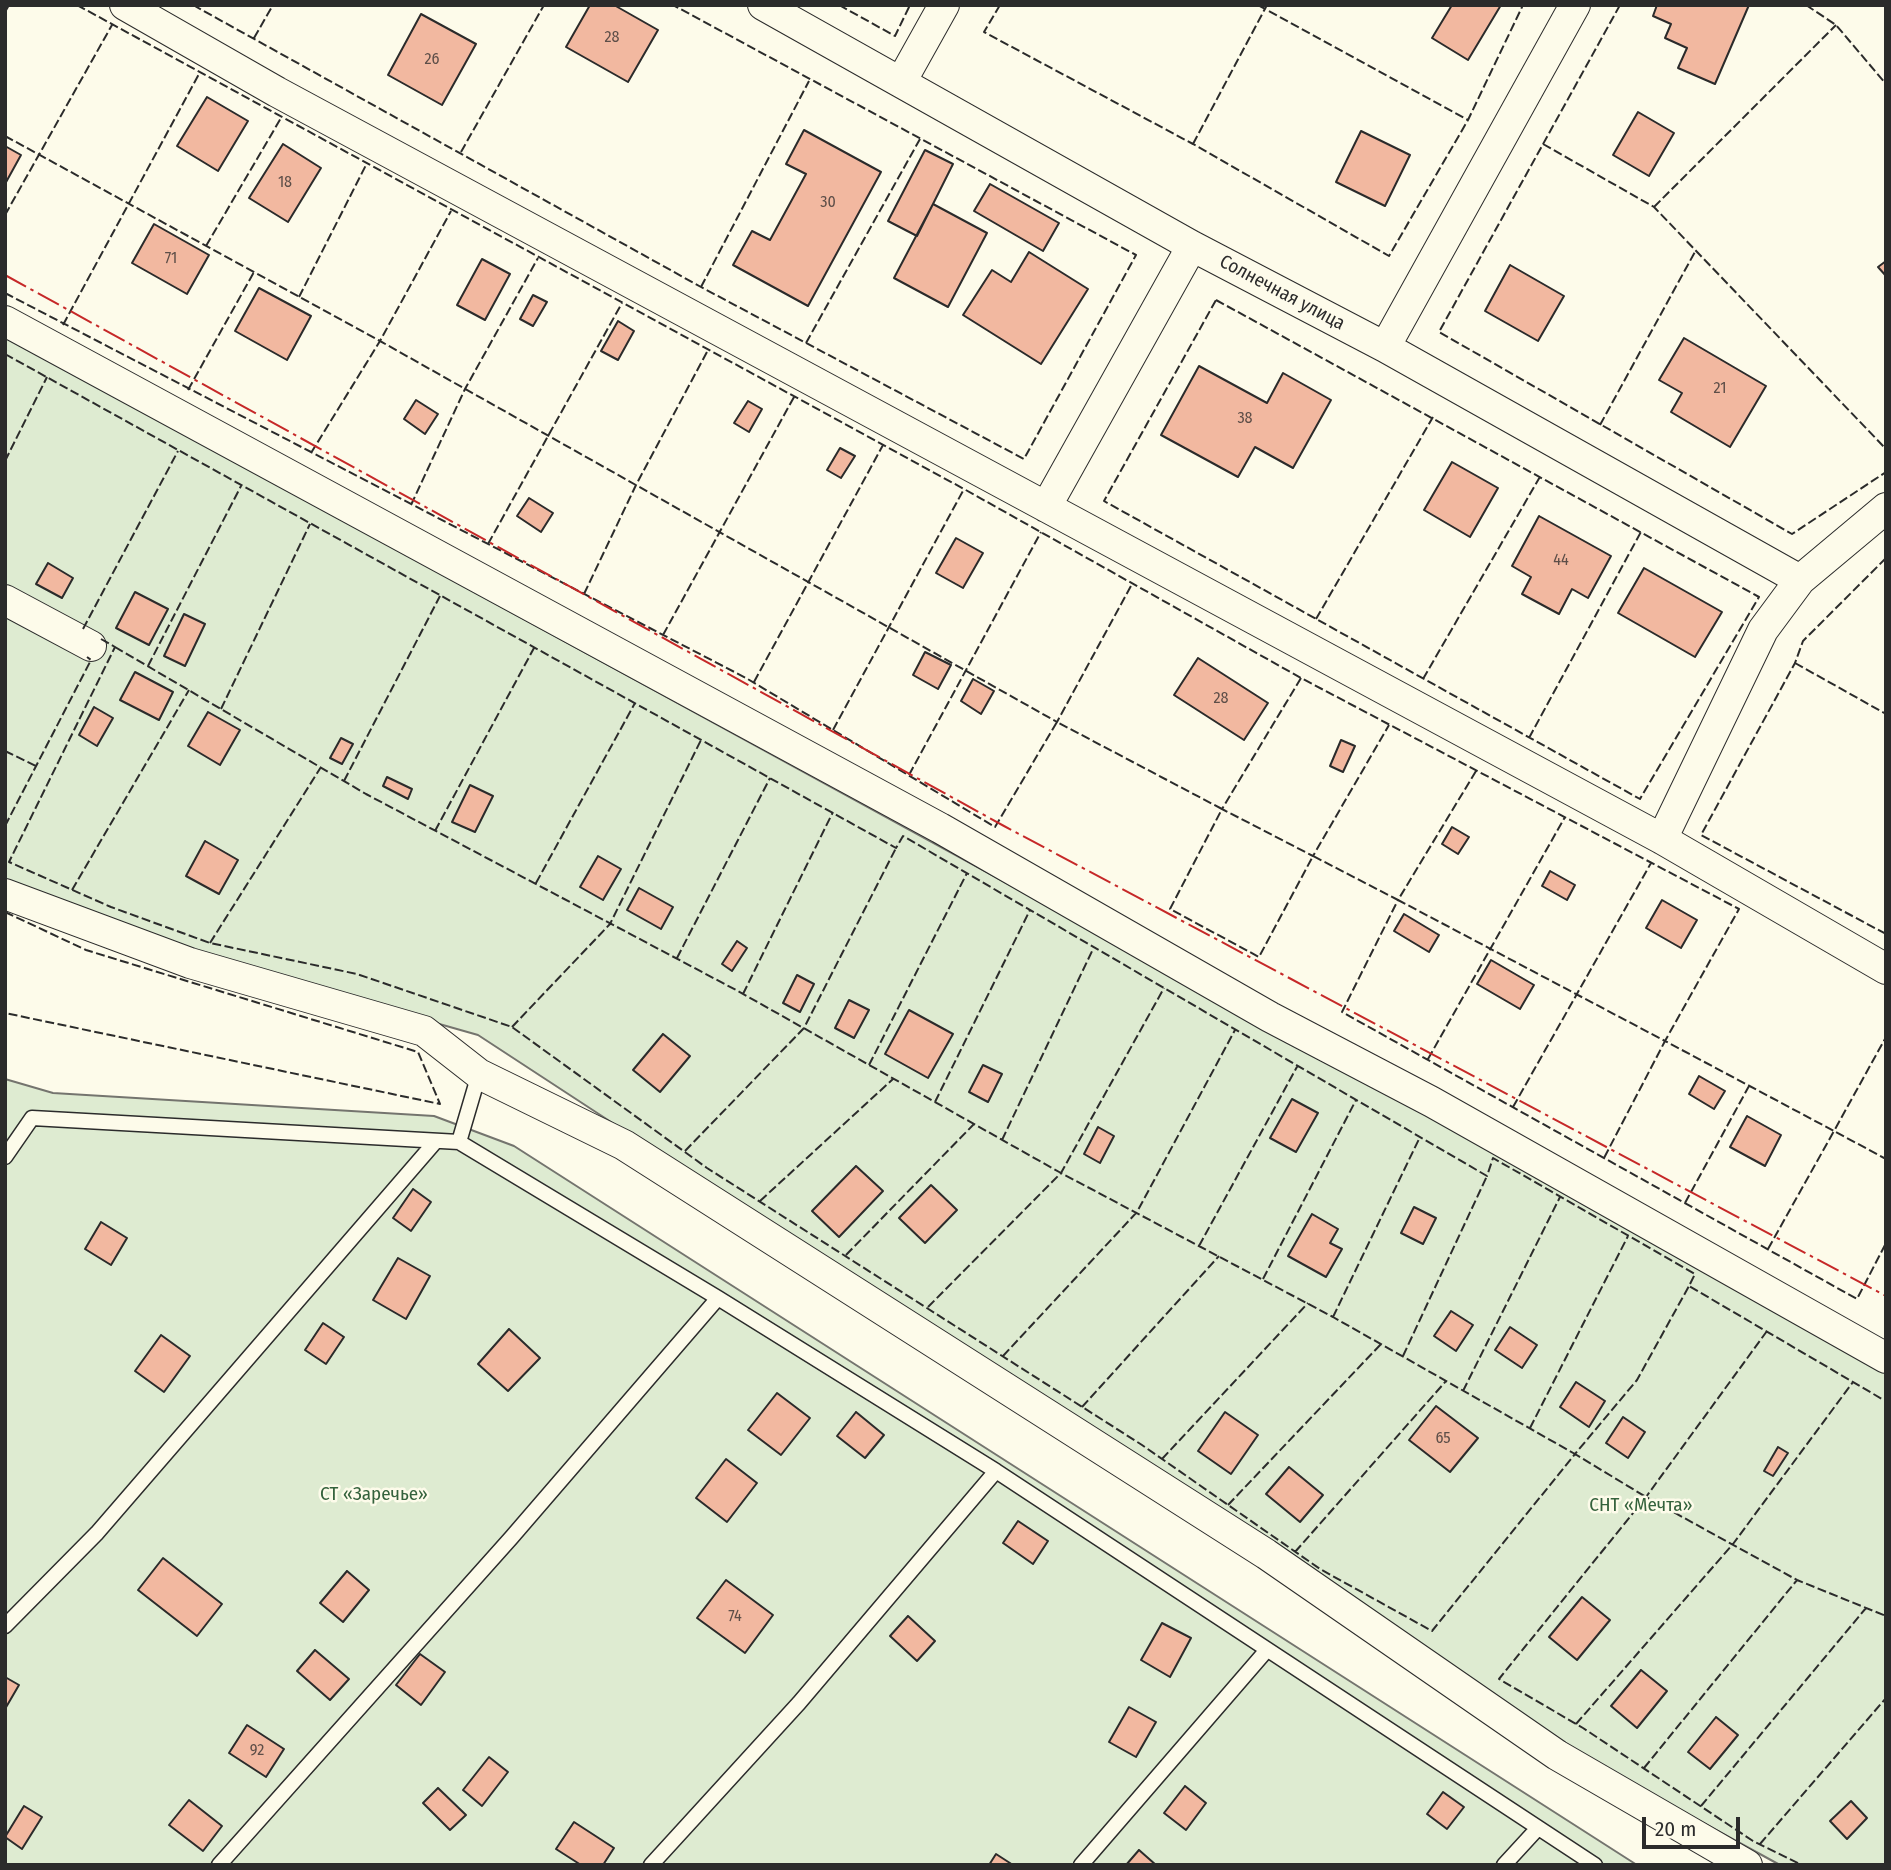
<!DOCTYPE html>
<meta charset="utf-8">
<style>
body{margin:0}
#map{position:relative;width:1891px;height:1870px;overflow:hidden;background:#fdfbea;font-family:"Fira Sans Condensed",sans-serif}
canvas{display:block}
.frame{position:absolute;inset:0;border:7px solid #2b2b2b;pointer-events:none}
.scale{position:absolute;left:1642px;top:1817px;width:98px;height:32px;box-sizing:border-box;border:4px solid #2b2b2b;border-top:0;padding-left:9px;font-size:21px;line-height:24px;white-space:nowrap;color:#2b2b2b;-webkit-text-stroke:5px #fdfbea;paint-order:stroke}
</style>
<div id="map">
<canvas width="1891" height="1870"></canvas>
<div class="frame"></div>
<div class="scale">20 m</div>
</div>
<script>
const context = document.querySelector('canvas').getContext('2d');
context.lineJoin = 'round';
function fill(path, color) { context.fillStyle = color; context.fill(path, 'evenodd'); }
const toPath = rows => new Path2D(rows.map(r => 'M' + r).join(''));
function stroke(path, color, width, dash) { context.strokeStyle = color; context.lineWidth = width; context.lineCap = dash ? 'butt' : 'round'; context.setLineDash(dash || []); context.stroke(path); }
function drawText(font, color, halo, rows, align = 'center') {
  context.font = font + ' "Fira Sans Condensed",sans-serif'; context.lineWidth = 5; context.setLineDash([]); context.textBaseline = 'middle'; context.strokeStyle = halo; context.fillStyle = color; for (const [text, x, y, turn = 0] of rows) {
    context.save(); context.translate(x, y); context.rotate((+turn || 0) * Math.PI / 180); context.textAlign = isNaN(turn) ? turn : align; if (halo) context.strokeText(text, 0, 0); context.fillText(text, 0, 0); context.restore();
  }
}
const green = toPath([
 [5,335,1886,1364,1886,1865,1780,1865,1579,1755,478,1035,186,952,5,881,5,335],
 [5,1079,53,1093,434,1116,514,1146,1637,1865,5,1865,5,1079]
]);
fill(green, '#deebd1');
stroke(green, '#74746e', 2);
const building = toPath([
 [590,5,614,5,658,30,628,82,566,47,590,5],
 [1452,5,1501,5,1468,60,1432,38,1452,5],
 [1657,5,1749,5,1715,84,1678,68,1687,48,1665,38,1671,24,1653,16,1657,5],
 [421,14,476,44,442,105,388,75,421,14],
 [207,97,248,121,218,171,177,146,207,97],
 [1638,112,1674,133,1649,176,1613,155,1638,112],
 [804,130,881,172,808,306,733,265,752,231,770,240,806,174,786,164,804,130],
 [1361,131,1410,155,1385,206,1336,182,1361,131],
 [283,144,321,168,288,222,249,198,283,144],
 [5,146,21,155,5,184,5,146],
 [925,150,953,164,917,236,888,221,925,150],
 [990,184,1059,223,1043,251,974,211,990,184],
 [933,204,987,233,948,307,894,278,933,204],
 [154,224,209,255,187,294,132,263,154,224],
 [1029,252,1088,289,1041,364,963,315,992,270,1011,282,1029,252],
 [482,259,510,274,485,320,457,305,482,259],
 [1886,261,1886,276,1878,267,1886,261],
 [1510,265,1564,296,1538,341,1485,311,1510,265],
 [259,288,311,316,287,360,235,331,259,288],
 [533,295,547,302,533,326,520,319,533,295],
 [618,321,634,331,618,360,601,351,618,321],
 [1684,338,1766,386,1730,447,1671,412,1682,393,1659,380,1684,338],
 [1199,366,1267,403,1283,373,1331,400,1293,468,1255,447,1238,477,1161,435,1199,366],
 [416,400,438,414,425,434,404,419,416,400],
 [748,401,762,409,749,432,734,423,748,401],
 [840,448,855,456,841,478,827,470,840,448],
 [1452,462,1498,488,1470,537,1424,510,1452,462],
 [529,498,553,513,541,532,517,516,529,498],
 [1539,516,1611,556,1588,598,1572,589,1559,614,1522,594,1531,577,1512,566,1539,516],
 [956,538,983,553,963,588,936,573,956,538],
 [48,563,73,578,62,598,36,584,48,563],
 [1644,568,1722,612,1695,657,1618,613,1644,568],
 [135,592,168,609,149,645,116,628,135,592],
 [184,614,205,624,185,666,164,656,184,614],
 [925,652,951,665,938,689,913,675,925,652],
 [1198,658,1268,703,1244,740,1174,695,1198,658],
 [135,672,173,692,159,720,120,700,135,672],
 [973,679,994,691,981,714,961,701,973,679],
 [94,707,113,718,97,746,79,735,94,707],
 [208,712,240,730,220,765,188,746,208,712],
 [341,738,353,744,342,764,330,758,341,738],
 [1341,740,1355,746,1343,772,1330,766,1341,740],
 [387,777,412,789,408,799,383,786,387,777],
 [470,785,493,796,475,832,452,822,470,785],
 [1452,827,1469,837,1458,854,1442,844,1452,827],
 [205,841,238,860,219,894,186,876,205,841],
 [598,856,621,869,603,900,580,887,598,856],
 [1550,871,1575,885,1567,900,1542,886,1550,871],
 [639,888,673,907,661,929,627,910,639,888],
 [1662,900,1697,920,1681,948,1646,928,1662,900],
 [1404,914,1439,935,1429,952,1394,931,1404,914],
 [737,941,747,948,732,971,722,964,737,941],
 [1491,960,1534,985,1520,1009,1477,984,1491,960],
 [797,975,814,984,800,1012,783,1003,797,975],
 [849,1000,869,1010,854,1038,835,1028,849,1000],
 [909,1010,953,1034,928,1078,885,1054,909,1010],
 [663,1034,690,1056,660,1092,633,1070,663,1034],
 [983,1065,1002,1074,988,1102,969,1092,983,1065],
 [1699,1076,1725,1091,1714,1109,1689,1094,1699,1076],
 [1292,1099,1318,1113,1296,1152,1270,1138,1292,1099],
 [1747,1116,1781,1135,1765,1166,1730,1147,1747,1116],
 [1098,1127,1114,1136,1100,1163,1084,1154,1098,1127],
 [856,1166,883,1191,839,1237,812,1211,856,1166],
 [931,1185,957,1210,925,1243,899,1218,931,1185],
 [413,1189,431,1202,411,1231,393,1218,413,1189],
 [1414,1207,1436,1218,1423,1244,1401,1233,1414,1207],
 [1312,1214,1338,1229,1330,1243,1342,1249,1326,1277,1288,1256,1312,1214],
 [101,1222,127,1238,111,1265,85,1249,101,1222],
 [398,1258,430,1276,406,1319,373,1300,398,1258],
 [1451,1311,1473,1325,1456,1351,1434,1336,1451,1311],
 [323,1323,344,1337,326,1364,305,1350,323,1323],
 [1510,1327,1537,1345,1522,1368,1495,1350,1510,1327],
 [509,1329,540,1358,508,1391,478,1364,509,1329],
 [161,1335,190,1356,164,1392,135,1371,161,1335],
 [1576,1382,1605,1401,1589,1427,1560,1407,1576,1382],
 [777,1393,810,1418,781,1455,748,1430,777,1393],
 [1436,1406,1478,1438,1450,1472,1409,1440,1436,1406],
 [856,1412,884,1435,865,1458,837,1436,856,1412],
 [1225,1412,1258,1435,1231,1474,1198,1451,1225,1412],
 [1623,1417,1645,1432,1628,1458,1606,1443,1623,1417],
 [1778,1447,1788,1453,1773,1476,1764,1471,1778,1447],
 [726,1459,757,1483,727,1522,696,1498,726,1459],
 [1289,1467,1323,1495,1300,1522,1266,1494,1289,1467],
 [1018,1521,1048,1541,1033,1564,1003,1543,1018,1521],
 [163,1558,222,1604,197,1636,138,1590,163,1558],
 [347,1571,369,1590,343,1622,320,1603,347,1571],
 [726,1580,773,1615,745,1653,697,1618,726,1580],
 [1582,1597,1610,1620,1577,1660,1549,1637,1582,1597],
 [908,1616,935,1641,917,1661,890,1636,908,1616],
 [1162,1623,1191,1638,1170,1677,1141,1660,1162,1623],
 [315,1650,349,1679,330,1700,297,1671,315,1650],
 [420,1654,445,1672,421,1705,396,1685,420,1654],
 [1641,1670,1667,1691,1637,1728,1611,1706,1641,1670],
 [5,1677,19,1685,5,1709,5,1677],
 [1129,1707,1156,1722,1136,1757,1109,1742,1129,1707],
 [1716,1717,1738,1735,1710,1769,1688,1752,1716,1717],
 [247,1725,284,1749,266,1777,229,1753,247,1725],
 [489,1757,508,1772,482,1806,463,1790,489,1757],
 [1185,1786,1206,1803,1186,1830,1164,1813,1185,1786],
 [438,1788,466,1815,450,1830,423,1803,438,1788],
 [1443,1792,1464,1807,1447,1829,1427,1814,1443,1792],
 [189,1800,222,1826,203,1851,169,1825,189,1800],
 [1851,1801,1867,1818,1847,1839,1830,1821,1851,1801],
 [24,1806,42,1817,22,1849,5,1837,24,1806],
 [574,1822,614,1848,603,1865,581,1865,556,1849,574,1822],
 [1139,1850,1156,1865,1126,1865,1139,1850],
 [996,1854,1013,1865,989,1865,996,1854]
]);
fill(building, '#f2b8a0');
stroke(building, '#2b2b2b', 2);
const lane = toPath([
 [459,1142,479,1074],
 [5,1157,32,1118,459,1142,718,1298,996,1471,1595,1865],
 [5,1626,97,1533,436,1141],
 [219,1865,511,1538,718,1298],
 [651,1865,799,1703,996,1471],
 [1081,1865,1266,1651],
 [1504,1865,1538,1828]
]);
const street = toPath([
 [125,5,277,92,1662,839,1886,969],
 [763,5,1192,246,1385,347,1800,580],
 [901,82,944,5],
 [5,321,940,828,1270,1017,1432,1102,1886,1358],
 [1385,347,1575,5],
 [1046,507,1192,246],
 [5,600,91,646],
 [1662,839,1763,630,1800,580,1886,508],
 [5,894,190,963,424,1031,479,1074,624,1145,1266,1554,1557,1755,1747,1865]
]);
stroke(lane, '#2b2b2b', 17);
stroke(street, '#2b2b2b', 32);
stroke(lane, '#fdfbea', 14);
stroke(street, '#fdfbea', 30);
stroke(toPath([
 [77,5,964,489,1301,678,1739,909,1665,1041,1834,1131,1886,1037],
 [193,5,701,287,1024,459,1136,255,673,5],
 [839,5,895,36,910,5],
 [1000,5,984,32,1193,144,1389,256,1468,120,1523,5],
 [1258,5,1468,120],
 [1620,5,1439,332,1792,534,1886,472],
 [1806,5,1836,25,1886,84],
 [5,12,9,5],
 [254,38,273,5],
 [5,136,380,341,1057,722,1132,584],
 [1193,144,1267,5],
 [1543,144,1654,207,1886,449],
 [461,152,544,5],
 [1654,207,1836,25],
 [5,215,112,25],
 [206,246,281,118],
 [701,287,809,81],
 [5,293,746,678,995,827,1057,722,1222,809,1170,909,1259,957,1313,856,1398,900,1342,1012,1857,1299,1886,1243],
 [299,297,366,165],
 [1216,300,1759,597,1640,799,1104,501,1216,300],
 [63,325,199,74],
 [806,343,920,139],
 [5,354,896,848,903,836,1487,1176,1493,1158,1695,1274,1689,1286,1882,1399,1886,1397],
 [188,390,254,272],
 [1600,425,1696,250],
 [311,453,380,341,451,211],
 [5,461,47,377],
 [411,505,465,389,538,258],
 [488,544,622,303],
 [1886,558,1803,641,1795,663,1701,835,1886,934],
 [584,594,636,485,708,350],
 [1316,619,1433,417],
 [83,629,178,451],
 [663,635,794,397],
 [101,639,115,647,9,862,111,907,210,943,357,974,512,1027,707,1168,1142,1445,1320,1569,1432,1631,1575,1454,1646,1497,1499,1679,1583,1728,1753,1841,1802,1865],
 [115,647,366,794,736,990,1061,1173,1333,1317,1575,1454,1637,1380,1689,1286],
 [1795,663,1886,714],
 [148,666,241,486],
 [1301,678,1222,809,1313,856,1389,725],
 [1423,679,1541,475],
 [754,682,883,445],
 [221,709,310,524],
 [833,730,964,489],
 [1529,738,1642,530],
 [5,751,36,766],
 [1476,771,1398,900,1665,1041,1604,1158],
 [909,775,1041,532],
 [344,781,440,596],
 [5,826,91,660,87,657],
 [435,831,534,648],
 [536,883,635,703],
 [72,890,189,690],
 [5,912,86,950,418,1052,440,1104,5,1013],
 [210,943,321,767],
 [677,958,770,778],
 [743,994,833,812],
 [512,1027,610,924,701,740],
 [1428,1059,1565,817],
 [869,1065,967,873],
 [935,1102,1030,910],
 [1513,1107,1651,863],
 [1002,1140,1094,947],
 [685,1151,804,1028,896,848],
 [760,1201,893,1079],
 [1685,1203,1749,1086],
 [1199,1246,1298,1065],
 [1768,1249,1834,1131,1886,1159],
 [846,1255,974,1124],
 [1263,1279,1356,1100],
 [928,1307,1061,1173,1164,988],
 [1333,1317,1420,1137],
 [1767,1331,1646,1497,1797,1580,1886,1616],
 [1003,1356,1137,1212,1235,1030],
 [1403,1356,1487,1176],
 [1463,1391,1560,1197],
 [1082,1407,1219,1256],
 [1530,1428,1628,1236],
 [1162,1459,1308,1303],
 [1228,1505,1381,1344],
 [1295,1552,1446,1381],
 [1576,1724,1733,1544,1853,1382],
 [1644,1768,1797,1580],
 [1701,1806,1866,1608],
 [1760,1844,1886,1698]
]), '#2b2b2b', 2, [9, 3.5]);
stroke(toPath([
 [5,275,1004,826,1886,1296]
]), '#c62828', 2, [24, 5, 3.5, 5]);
drawText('16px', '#5d4e48', null, [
 ["28",612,38],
 ["26",432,60],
 ["18",285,183],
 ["30",828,203],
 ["71",171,259],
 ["21",1720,389],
 ["38",1245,419],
 ["44",1561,561],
 ["28",1221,699],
 ["65",1443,1439],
 ["74",735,1617],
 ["92",257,1751]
]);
drawText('19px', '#2b2b2b', '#fdfbea', [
 ["Солнечная улица",1282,293,28]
]);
drawText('19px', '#34623c', '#fdfbea', [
 ["СТ «Заречье»",374,1495],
 ["СНТ «Мечта»",1641,1506]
]);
</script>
